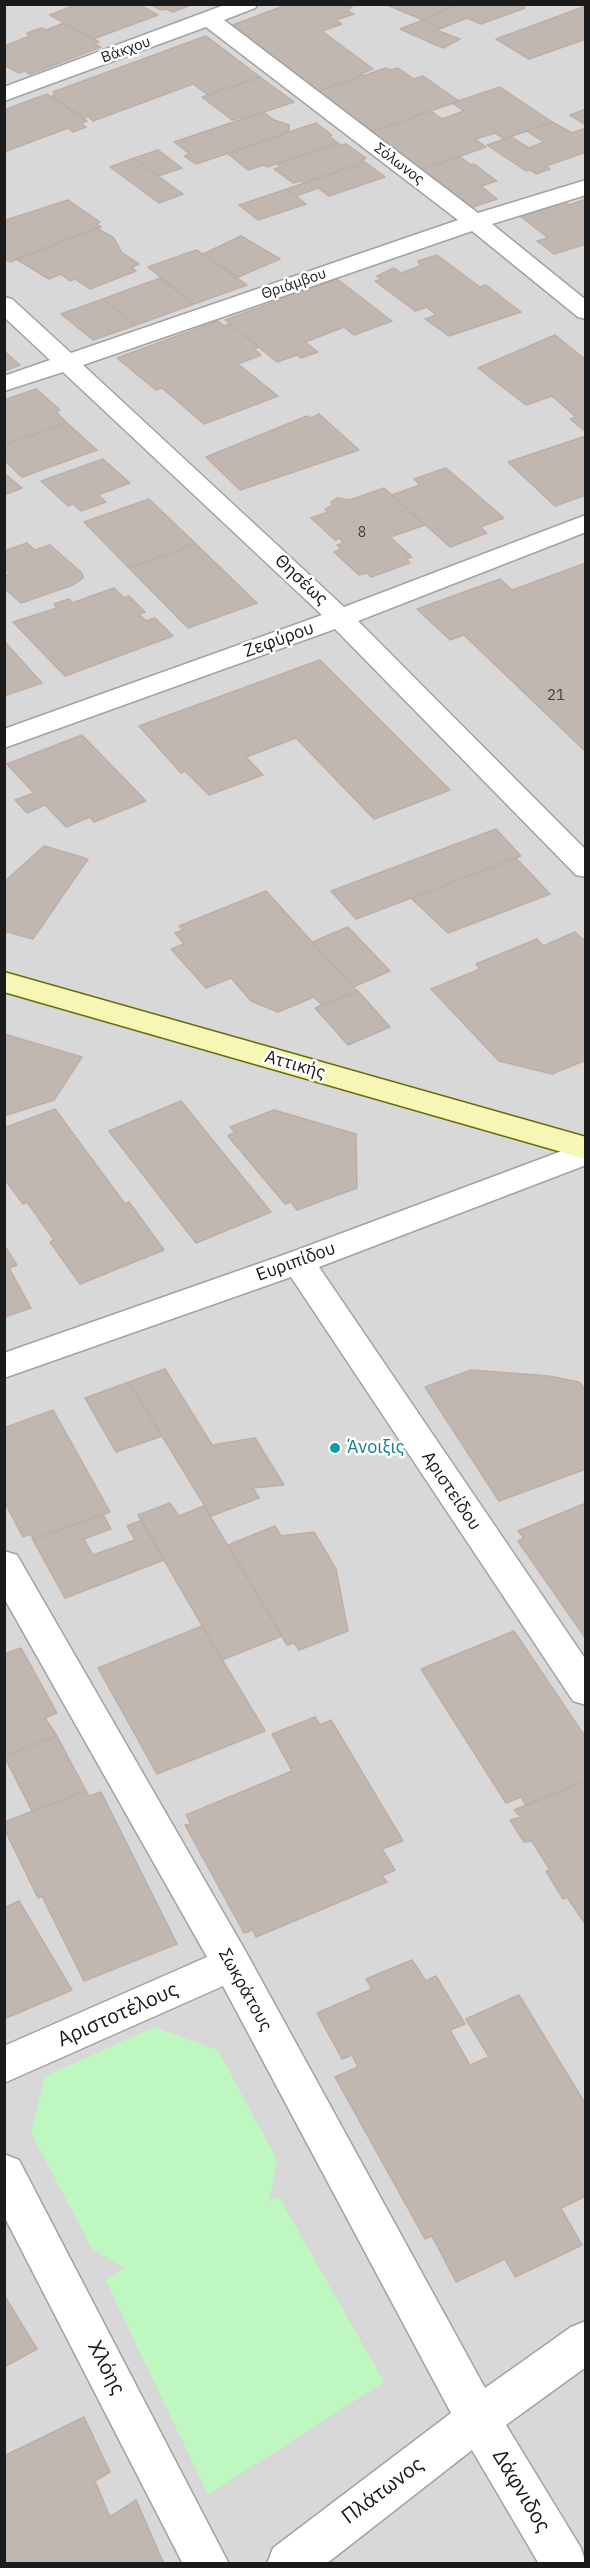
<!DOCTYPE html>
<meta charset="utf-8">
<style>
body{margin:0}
#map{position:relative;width:590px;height:2568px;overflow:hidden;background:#ede8e1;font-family:"IBM Plex Sans",sans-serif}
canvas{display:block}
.frame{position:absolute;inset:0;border:6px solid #1b1b1b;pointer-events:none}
</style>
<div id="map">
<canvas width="590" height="2568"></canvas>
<div class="frame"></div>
</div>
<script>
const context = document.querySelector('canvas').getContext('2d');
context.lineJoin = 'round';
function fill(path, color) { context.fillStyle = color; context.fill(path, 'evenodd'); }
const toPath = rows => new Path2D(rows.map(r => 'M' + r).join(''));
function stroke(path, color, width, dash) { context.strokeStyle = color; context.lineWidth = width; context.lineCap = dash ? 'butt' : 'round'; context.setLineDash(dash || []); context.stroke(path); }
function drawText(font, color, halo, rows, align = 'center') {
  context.font = font + ' "IBM Plex Sans",sans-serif'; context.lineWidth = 5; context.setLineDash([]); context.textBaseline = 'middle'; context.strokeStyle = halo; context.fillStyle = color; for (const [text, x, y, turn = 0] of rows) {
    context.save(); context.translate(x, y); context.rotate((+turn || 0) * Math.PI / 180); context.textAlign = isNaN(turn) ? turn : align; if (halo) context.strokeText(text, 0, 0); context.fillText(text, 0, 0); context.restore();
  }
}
fill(toPath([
 [5,5,585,5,585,2563,5,2564]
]), '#d9d8d8');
fill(toPath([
 [154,2027,218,2050,277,2160,269,2201,279,2197,384,2382,208,2495,105,2279,125,2268,92,2249,31,2133,45,2076]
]), '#bef7bf');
const building = toPath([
 [69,4,138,4,158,15,93,39,50,15,72,6,69,4],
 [150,4,193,4,173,12,166,9,161,10,150,4],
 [289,4,342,4,352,7,347,11,354,14,336,20,342,24,322,31,373,69,360,74,364,75,316,92,230,26,289,4],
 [385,4,460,4,423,20,385,4],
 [460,4,519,4,525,8,481,24,467,18,442,28,423,20,460,4],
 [586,6,586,39,529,59,496,39,586,6],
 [423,20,442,28,436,30,460,39,443,48,400,29,423,20],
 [64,23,99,42,94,44,101,47,30,74,25,71,19,73,4,65,4,46,30,36,27,33,41,28,46,30,64,23],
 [206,36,260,77,208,95,193,84,93,121,88,116,84,118,52,96,56,94,53,92,206,36],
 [386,68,390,70,398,68,414,79,423,76,459,101,368,133,316,92,386,68],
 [260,77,294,102,243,119,241,117,232,120,202,97,260,77],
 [500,87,552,122,504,139,495,133,475,139,486,147,421,170,368,133,431,111,442,119,464,111,452,103,500,87],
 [47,94,87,121,81,123,86,127,73,132,68,128,4,152,4,110,47,94],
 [586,109,586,125,570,115,586,109],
 [263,112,274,120,289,125,289,131,281,133,283,135,196,164,184,156,190,154,174,142,263,112],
 [552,122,572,133,586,128,586,152,546,166,550,169,536,174,530,170,526,171,487,145,511,137,529,148,544,142,527,131,552,122],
 [316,123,332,135,329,136,338,143,267,167,264,165,248,170,227,153,316,123],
 [338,143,341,145,346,144,366,158,361,160,365,162,304,183,301,181,293,183,274,169,281,167,277,164,338,143],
 [158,150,182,168,158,176,134,158,158,150],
 [459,156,471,165,474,164,497,181,481,186,497,199,470,208,421,170,459,156],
 [134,158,158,176,183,194,159,203,110,167,134,158],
 [365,162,385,177,329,196,318,188,296,196,287,189,365,162],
 [287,189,306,204,258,220,239,205,287,189],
 [586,199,586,244,554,254,537,241,548,238,519,215,563,201,569,205,586,199],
 [68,200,100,222,96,224,101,227,10,262,4,258,4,223,8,222,6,220,68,200],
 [97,228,114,238,122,253,139,264,131,268,136,271,90,289,75,279,70,281,61,274,49,279,16,259,97,228],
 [241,236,280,259,238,277,203,254,241,236],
 [196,250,203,254,247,285,194,304,148,267,196,250],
 [437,255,480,287,486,285,521,312,449,336,425,319,436,315,427,307,415,311,375,281,382,279,377,276,394,268,401,273,420,266,418,261,437,255],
 [160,278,194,304,136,325,103,299,160,278],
 [337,279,392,321,354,335,344,327,305,342,318,352,301,358,297,355,277,362,225,320,337,279],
 [103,299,136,325,93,340,61,314,103,299],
 [218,321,224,326,230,324,259,347,254,349,261,355,238,364,278,396,204,424,162,388,156,390,117,358,218,321],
 [555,335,586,360,586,432,570,419,576,417,552,396,526,405,478,368,555,335],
 [4,351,20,365,4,371,4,351],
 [36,389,60,410,56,412,67,423,4,445,4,400,36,389],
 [319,414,359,450,240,490,206,457,307,416,311,418,319,414],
 [67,423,97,450,22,477,4,460,4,445,67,423],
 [586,436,586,495,555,506,508,462,586,436],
 [103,459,130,483,98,495,106,502,81,511,73,504,68,506,41,481,103,459],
 [446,468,504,518,480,527,487,533,450,547,392,495,420,485,414,479,446,468],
 [4,473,22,488,4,495,4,473],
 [384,488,425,525,390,537,412,557,406,559,410,563,371,577,367,573,359,575,334,552,341,549,337,545,344,543,339,538,335,540,311,518,328,512,325,509,332,506,331,502,337,498,350,500,384,488],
 [149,499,196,544,129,568,84,522,149,499],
 [27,543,35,550,50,545,82,573,83,578,73,585,21,603,4,588,4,576,10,573,4,569,4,551,27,543],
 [196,544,257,603,188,628,129,568,196,544],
 [586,563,586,752,464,635,450,640,417,609,500,579,512,590,586,563],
 [114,588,124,598,129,596,145,612,139,614,146,621,155,618,173,636,65,676,13,622,57,608,54,604,69,599,72,603,114,588],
 [4,641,42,683,4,696,4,641],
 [320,660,450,790,374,819,296,738,246,757,263,775,209,795,185,771,181,773,139,726,320,660],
 [82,735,146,801,94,822,90,817,66,827,45,805,27,813,15,800,34,793,7,764,82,735],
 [496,829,521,856,356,919,331,891,496,829],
 [44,846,88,859,33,939,4,931,4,882,44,846],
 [516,858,550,894,448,933,411,898,516,858],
 [266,891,353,987,358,991,322,1005,314,997,278,1012,251,1001,231,978,206,988,171,949,184,944,175,933,183,930,179,926,266,891],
 [348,927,390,971,353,987,312,942,348,927],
 [575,932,586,942,586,1060,552,1074,499,1061,431,989,480,969,476,964,537,939,543,946,575,932],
 [358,991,390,1027,348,1045,315,1008,358,991],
 [4,1034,82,1057,54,1100,4,1116,4,1034],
 [181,1101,271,1212,196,1243,109,1131,181,1101],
 [55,1109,125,1204,129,1202,164,1250,80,1284,50,1242,54,1240,27,1202,23,1204,4,1178,4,1128,55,1109],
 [274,1110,356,1134,357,1188,297,1210,291,1202,285,1204,228,1136,235,1132,230,1127,274,1110],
 [4,1245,17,1265,9,1268,31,1308,4,1317,4,1245],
 [165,1369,212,1445,255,1438,284,1485,253,1488,259,1498,211,1516,129,1382,165,1369],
 [471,1370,549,1376,579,1382,586,1391,586,1469,499,1501,425,1387,471,1370],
 [129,1382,162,1436,116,1452,85,1398,129,1382],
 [53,1410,110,1512,33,1540,31,1534,23,1537,4,1501,4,1428,53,1410],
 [170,1503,179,1516,204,1506,282,1636,222,1660,138,1515,170,1503],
 [586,1503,586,1639,518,1541,524,1538,518,1531,586,1503],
 [103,1514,111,1529,84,1539,93,1555,135,1540,127,1526,142,1520,164,1560,65,1598,33,1540,103,1514],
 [275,1526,281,1536,314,1532,336,1569,348,1631,299,1650,294,1643,287,1645,228,1545,275,1526],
 [202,1626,265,1731,157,1774,98,1668,202,1626],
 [514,1631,586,1738,586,1781,526,1806,521,1797,506,1803,421,1669,514,1631],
 [21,1648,57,1713,45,1718,57,1736,4,1756,4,1654,21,1648],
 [315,1717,320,1725,331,1720,403,1841,382,1849,395,1870,382,1876,387,1882,256,1937,253,1930,244,1933,185,1825,191,1824,186,1815,292,1771,272,1734,315,1717],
 [57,1736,86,1791,32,1811,4,1756,57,1736],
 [586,1781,586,1925,567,1897,563,1899,546,1871,550,1870,532,1841,524,1842,510,1820,521,1817,514,1810,586,1781],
 [86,1791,89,1796,101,1792,177,1944,84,1981,42,1896,38,1898,4,1828,4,1822,86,1791],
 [19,1901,72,1990,4,2019,4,1908,19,1901],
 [412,1960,426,1981,436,1976,465,2024,450,2030,470,2065,489,2057,466,2019,519,1995,586,2105,586,2196,561,2208,582,2245,515,2277,505,2259,456,2282,432,2236,425,2239,335,2077,358,2067,352,2055,342,2059,317,2013,372,1989,366,1979,412,1960],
 [4,2295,37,2349,4,2367,4,2295],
 [84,2417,110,2472,95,2481,110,2517,136,2500,164,2564,4,2564,4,2456,84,2417]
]);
fill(building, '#c1b7b1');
stroke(building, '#beaea4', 1.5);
const street = toPath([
 [227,4,258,4,255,8,224,20,478,213,586,180,586,195,492,224,586,300,586,319,578,317,472,231,83,365,344,607,586,515,586,532,358,621,586,850,586,877,576,875,335,629,4,748,4,729,322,615,63,372,4,391,4,376,50,360,4,317,4,297,12,299,71,353,458,220,206,27,4,101,4,87,227,4],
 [586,1142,586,1165,319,1267,586,1660,586,1705,573,1701,291,1277,4,1378,4,1353,286,1254,586,1142],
 [4,1551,17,1555,246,1952,485,2388,571,2327,586,2321,586,2367,506,2425,581,2548,586,2564,539,2564,472,2450,326,2564,267,2564,273,2548,451,2413,223,1986,4,2083,4,2046,207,1957,4,1598,4,1551],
 [4,2154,19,2160,229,2564,183,2564,4,2216,4,2154]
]);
const secondary = toPath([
 [4,972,586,1137,586,1159,4,992,4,972]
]);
stroke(street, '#a2a2a2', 3);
stroke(secondary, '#686d08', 3);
fill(street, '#fff');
fill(secondary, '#f7f7b5');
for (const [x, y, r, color] of [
 [335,1448,6,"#0f9aa8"]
]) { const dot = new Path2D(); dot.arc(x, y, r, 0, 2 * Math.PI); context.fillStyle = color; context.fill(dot); stroke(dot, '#fff', 2); }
drawText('14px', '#444240', null, [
 ["8",362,533]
]);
drawText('15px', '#1b1b1b', '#fff', [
 ["Βάκχου",126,50,-20],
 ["Σόλωνος",399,164,37],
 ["Θριάμβου",294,284,-19]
]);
drawText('15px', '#444240', null, [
 ["21",556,696]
]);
drawText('18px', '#1b1b1b', '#fff', [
 ["Θησέως",301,580,43],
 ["Ζεφύρου",279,640,-20],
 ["Αττικής",295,1065,16],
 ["Ευριπίδου",296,1262,-20],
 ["Αριστείδου",451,1491,56],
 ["Σωκράτους",245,1990,61]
]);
drawText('18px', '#0d838f', '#fff', [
 ["Άνοιξις",347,1448]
], 'left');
drawText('21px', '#1b1b1b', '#fff', [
 ["Αριστοτέλους",118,2015,-24],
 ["Χλόης",106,2368,63],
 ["Πλάτωνος",383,2491,-37],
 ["Δάφνιδος",521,2491,59]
]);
</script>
